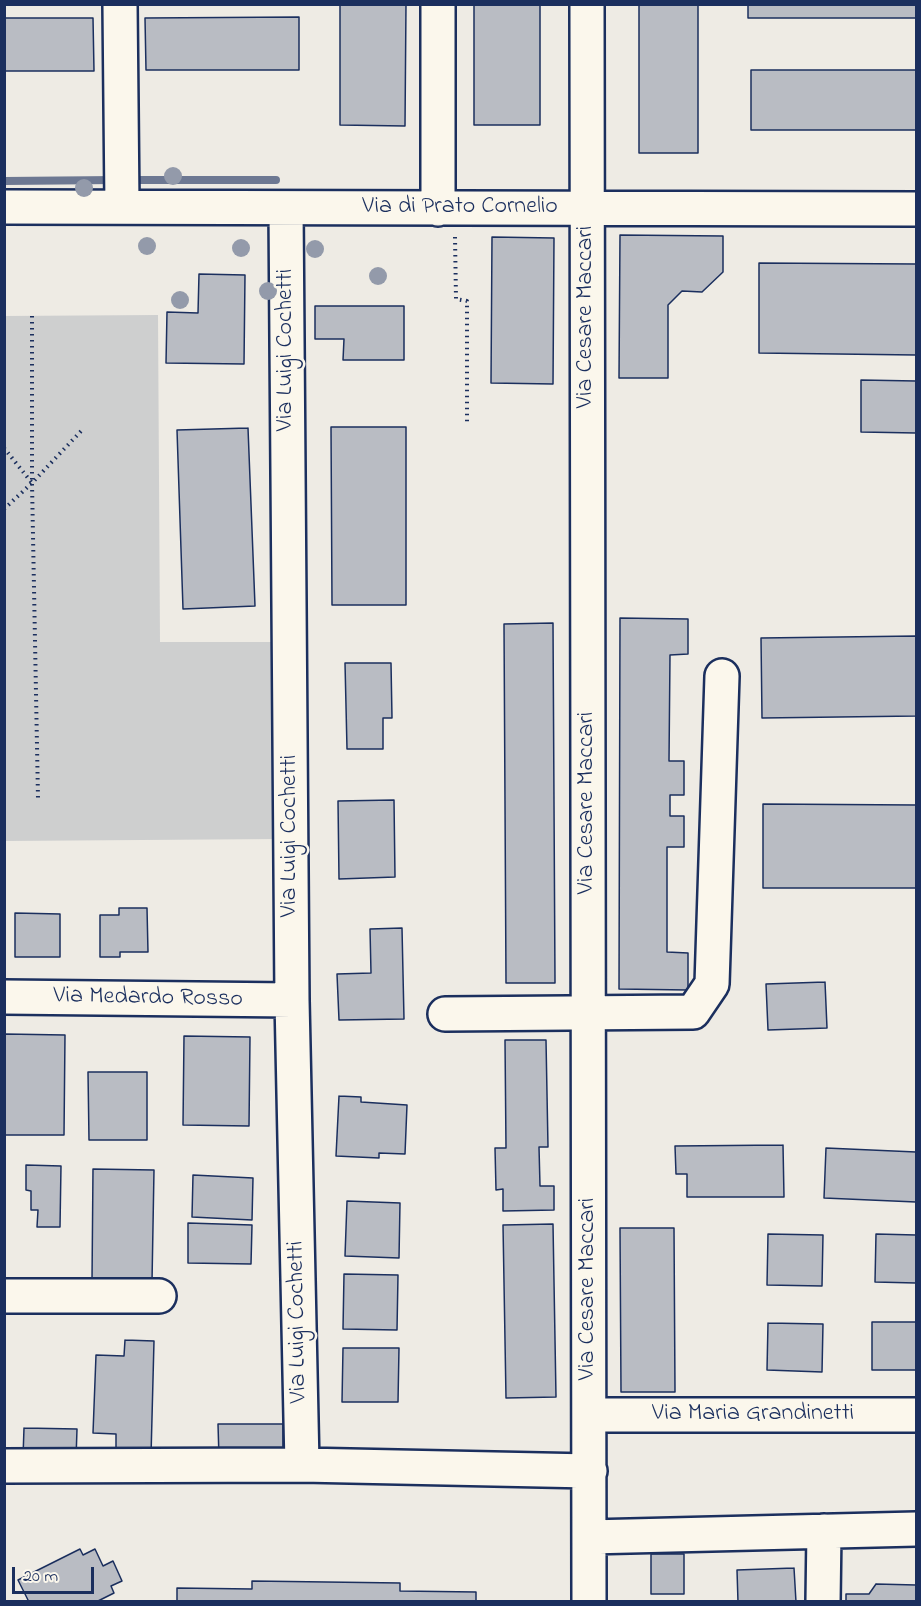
<!DOCTYPE html>
<style>
body{margin:0}
#map{position:relative;width:921px;height:1606px;overflow:hidden;background:#eeebe4;font-family:"Indie Flower",sans-serif}
canvas{display:block}
.frame{position:absolute;inset:0;border:6px solid #1b2f5e;pointer-events:none}
.scale{position:absolute;left:12px;top:1567px;width:82px;height:27px;box-sizing:border-box;border:3px solid #1b2f5e;border-top:0;padding-left:8px;font-size:18px;line-height:21px;white-space:nowrap;color:#1b2f5e;-webkit-text-stroke:4px #fbf7ec;paint-order:stroke}
</style>
<div id="map">
<canvas width="921" height="1606"></canvas>
<div class="frame"></div>
<div class="scale">20 m</div>
</div>
<script>
const context = document.querySelector('canvas').getContext('2d');
context.lineJoin = 'round';
function fill(path, color) { context.fillStyle = color; context.fill(path, 'evenodd'); }
const toPath = rows => new Path2D(rows.map(r => 'M' + r).join(''));
function stroke(path, color, width, dash) { context.strokeStyle = color; context.lineWidth = width; context.lineCap = dash ? 'butt' : 'round'; context.setLineDash(dash || []); context.stroke(path); }
function drawText(font, color, halo, rows, align = 'center') {
  context.font = font + ' "Indie Flower",sans-serif'; context.lineWidth = 5; context.setLineDash([]); context.textBaseline = 'middle'; context.strokeStyle = halo; context.fillStyle = color; for (const [text, x, y, turn = 0] of rows) {
    context.save(); context.translate(x, y); context.rotate((+turn || 0) * Math.PI / 180); context.textAlign = isNaN(turn) ? turn : align; if (halo) context.strokeText(text, 0, 0); context.fillText(text, 0, 0); context.restore();
  }
}
fill(toPath([
 [158,315,160,642,276,642,278,839,5,841,4,316]
]), '#cecfcf');
stroke(toPath([
 [129,180,276,180],
 [4,181,116,180]
]), '#6d7892', 8);
const building = toPath([
 [340,4,406,4,405,126,340,125,340,4],
 [474,4,540,4,540,125,474,125,474,4],
 [639,4,698,4,698,153,639,153,639,4],
 [748,4,916,4,916,18,748,18,748,4],
 [299,17,299,70,146,70,145,18,299,17],
 [4,18,93,18,94,71,4,71,4,18],
 [751,70,916,70,916,130,751,130,751,70],
 [620,235,723,236,723,272,702,292,682,291,668,305,668,378,619,378,620,235],
 [492,237,554,238,553,384,491,383,492,237],
 [759,263,916,264,916,355,759,353,759,263],
 [199,274,245,275,244,364,166,363,167,312,198,313,199,274],
 [315,306,404,306,404,360,343,360,344,339,315,339,315,306],
 [861,380,916,381,916,433,861,432,861,380],
 [331,427,406,427,406,605,332,605,331,427],
 [248,428,255,606,183,609,177,430,248,428],
 [620,618,688,619,688,654,670,655,669,761,684,761,684,795,670,795,670,816,684,816,684,847,667,847,667,952,688,953,688,990,619,989,620,618],
 [553,623,555,983,506,983,504,624,553,623],
 [916,636,916,716,762,718,761,638,916,636],
 [345,663,391,663,392,718,383,718,383,749,347,749,345,663],
 [394,800,395,877,339,879,338,801,394,800],
 [763,804,916,805,916,888,763,888,763,804],
 [119,908,147,908,148,952,120,952,120,957,100,957,100,915,119,915,119,908],
 [15,913,60,914,60,957,15,957,15,913],
 [402,928,404,1019,339,1020,337,974,371,973,370,929,402,928],
 [825,982,827,1028,768,1030,766,984,825,982],
 [5,1034,65,1035,64,1135,5,1135,5,1034],
 [184,1036,250,1037,249,1126,183,1125,184,1036],
 [505,1040,546,1040,548,1147,539,1147,540,1186,554,1186,554,1210,503,1211,503,1189,496,1190,495,1148,506,1148,505,1040],
 [88,1072,147,1072,147,1140,89,1140,88,1072],
 [339,1096,361,1097,361,1102,407,1105,405,1154,379,1153,379,1158,336,1156,339,1096],
 [783,1145,784,1197,687,1197,687,1174,676,1174,675,1146,783,1145],
 [826,1148,916,1152,916,1202,824,1198,826,1148],
 [26,1165,61,1166,60,1227,37,1227,38,1210,31,1210,31,1191,26,1190,26,1165],
 [93,1169,154,1170,152,1282,92,1281,93,1169],
 [193,1175,253,1178,252,1220,192,1217,193,1175],
 [347,1201,400,1203,399,1258,345,1256,347,1201],
 [188,1223,252,1225,251,1264,188,1263,188,1223],
 [553,1224,556,1397,506,1398,503,1225,553,1224],
 [620,1228,674,1228,675,1392,621,1392,620,1228],
 [768,1234,823,1235,822,1286,767,1285,768,1234],
 [876,1234,916,1235,916,1283,875,1282,876,1234],
 [344,1274,398,1275,397,1330,343,1329,344,1274],
 [872,1322,916,1322,916,1370,872,1370,872,1322],
 [768,1323,823,1324,822,1372,767,1370,768,1323],
 [125,1340,154,1341,151,1456,116,1455,116,1434,93,1433,96,1355,124,1356,125,1340],
 [343,1348,399,1348,398,1402,342,1402,343,1348],
 [218,1424,283,1424,283,1457,219,1458,218,1424],
 [24,1428,77,1429,76,1459,23,1457,24,1428],
 [80,1549,83,1555,95,1549,103,1566,113,1561,122,1581,111,1586,114,1593,96,1602,26,1602,28,1600,18,1580,80,1549],
 [651,1554,684,1554,684,1594,651,1594,651,1554],
 [794,1568,796,1602,738,1602,737,1570,794,1568],
 [252,1581,400,1583,400,1591,476,1592,476,1602,177,1602,177,1588,252,1589,252,1581],
 [876,1584,916,1585,916,1602,846,1602,846,1594,869,1594,876,1584]
]);
fill(building, '#b9bcc3');
stroke(building, '#1b2f5e', 1.5);
const minor = toPath([
 [120,4,122,206],
 [438,4,438,209],
 [587,4,589,1602],
 [4,207,916,209],
 [286,208,292,1000,302,1465],
 [4,997,292,1000],
 [445,1014,693,1012,712,984,722,676],
 [4,1296,159,1296],
 [589,1415,916,1415],
 [4,1466,302,1465,590,1471],
 [589,1537,916,1529],
 [823,1602,824,1531]
]);
stroke(minor, '#1b2f5e', 38);
stroke(toPath([
 [455,237,456,299,467,301,467,422],
 [32,316,32,483,38,798],
 [4,448,32,483],
 [4,509,32,483,83,429]
]), '#1b2f5e', 4, [1.5, 4.5]);
stroke(minor, '#fbf7ec', 33);
context.fillStyle = '#939aaa';
for (const [x, y] of [
 [173,176],
 [84,188],
 [147,246],
 [241,248],
 [315,249],
 [378,276],
 [268,291],
 [180,300]
]) { context.beginPath(); context.arc(x, y, 9, 0, 2 * Math.PI); context.fill(); }
drawText('24px', '#1b2f5e', '#fbf7ec', [
 ["Via di Prato Cornelio",460,208],
 ["Via Cesare Maccari",587,317,-90],
 ["Via Luigi Cochetti",287,350,-90],
 ["Via Cesare Maccari",588,803,-90],
 ["Via Luigi Cochetti",291,836,-90],
 ["Via Medardo Rosso",148,999,1],
 ["Via Cesare Maccari",589,1289,-90],
 ["Via Luigi Cochetti",299,1322,-91],
 ["Via Maria Grandinetti",753,1415]
]);
</script>
